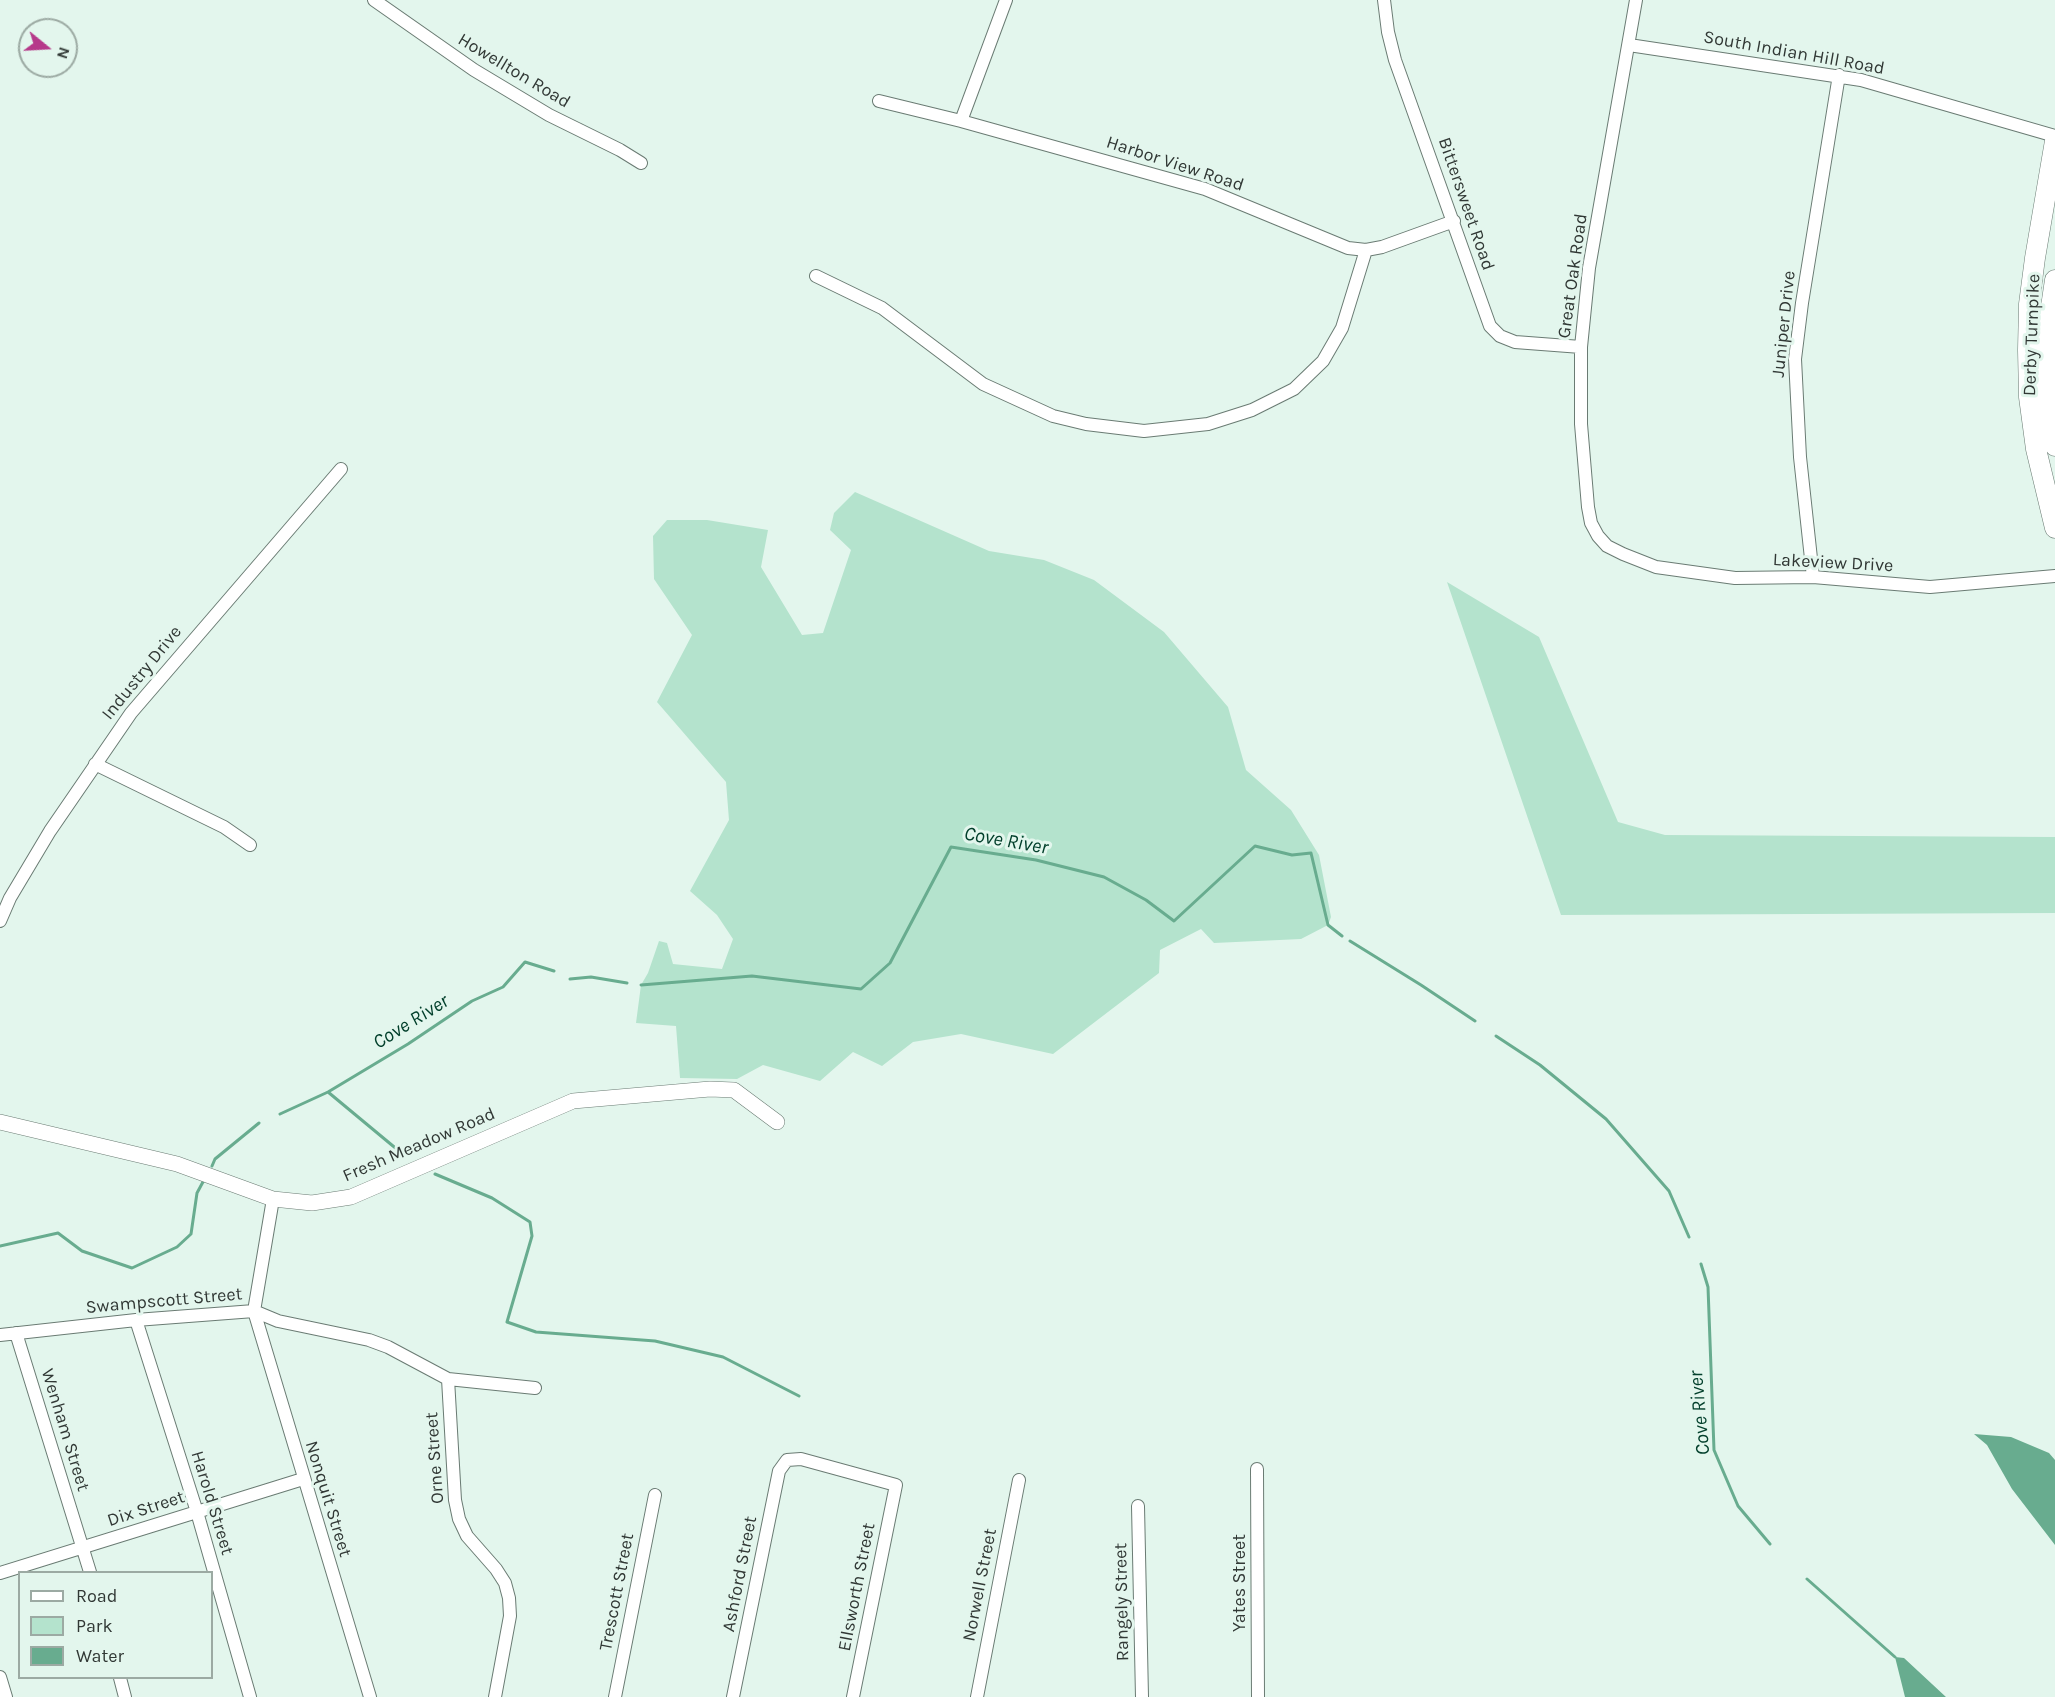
<!DOCTYPE html>
<style>
body{margin:0}
#map{position:relative;width:2055px;height:1697px;overflow:hidden;background:#e3f6ed;font-family:Karla,sans-serif}
canvas{display:block}
.legend{position:absolute;left:18px;top:1571px;width:195px;height:108px;box-sizing:border-box;background:#e3f6ed;border:2px solid #9caaa3;margin:0;padding:8px 10px;list-style:none;font-size:18px;color:#313835}
.legend li{display:flex;align-items:center;gap:12px;height:30px}
.legend b{width:30px;border:2px solid #9caaa3}
.north{position:absolute;left:18px;top:18px;width:60px;height:60px;box-sizing:border-box;background:#e3f6ed;border:2px solid #9caaa3;border-radius:50%;rotate:108deg;font-size:16px;font-weight:700;line-height:24px;text-align:center;color:#313835}
.north::after{content:'';display:block;margin:auto;width:21px;height:27px;background:#b6398a;clip-path:polygon(50% 0,100% 100%,50% 72%,0 100%)}
</style>
<div id="map">
<canvas width="2055" height="1697"></canvas>
<ul class="legend">
<li><b style="height:8px;background:#fff"></b>Road</li>
<li><b style="height:16px;background:#b4e3cd"></b>Park</li>
<li><b style="height:16px;background:#68ac8f"></b>Water</li>
</ul>
<div class="north">N</div>
</div>
<script>
const context = document.querySelector('canvas').getContext('2d');
context.lineJoin = 'round';
function fill(path, color) { context.fillStyle = color; context.fill(path, 'evenodd'); }
const toPath = rows => new Path2D(rows.map(r => 'M' + r).join(''));
function stroke(path, color, width, dash) { context.strokeStyle = color; context.lineWidth = width; context.lineCap = dash ? 'butt' : 'round'; context.setLineDash(dash || []); context.stroke(path); }
function drawText(font, color, halo, rows, align = 'center') {
  context.font = font + ' Karla,sans-serif'; context.lineWidth = 6; context.setLineDash([]); context.textBaseline = 'middle'; context.strokeStyle = halo; context.fillStyle = color; for (const [text, x, y, turn = 0] of rows) {
    context.save(); context.translate(x, y); context.rotate((+turn || 0) * Math.PI / 180); context.textAlign = isNaN(turn) ? turn : align; if (halo) context.strokeText(text, 0, 0); context.fillText(text, 0, 0); context.restore();
  }
}
fill(toPath([
 [855,492,989,551,1044,560,1094,580,1164,632,1228,707,1246,770,1291,810,1319,855,1331,917,1328,925,1301,939,1214,943,1201,929,1160,950,1159,973,1053,1054,961,1034,913,1042,882,1066,853,1052,820,1081,763,1065,737,1079,680,1078,676,1026,636,1023,641,985,648,973,659,941,667,943,673,964,722,969,733,939,717,915,690,891,729,820,726,782,657,702,692,635,654,579,653,536,667,520,707,520,768,530,761,567,802,635,823,633,851,550,830,530,834,513],
 [1447,582,1539,637,1618,822,1665,835,2055,837,2055,913,1561,915]
]), '#b4e3cd');
fill(toPath([
 [1974,1434,2011,1437,2049,1453,2055,1460,2055,1545,2012,1489,1987,1445],
 [1895,1657,1904,1658,1946,1697,1905,1697]
]), '#68ac8f');
stroke(toPath([
 [1350,941,1421,985,1475,1021],
 [570,979,591,977,627,983],
 [641,985,752,976,861,989,890,963,951,847,1036,860,1104,877,1146,900,1174,921,1255,846,1292,855,1311,853,1328,925,1342,936],
 [1496,1036,1540,1065,1606,1119,1669,1191,1689,1237],
 [328,1092,405,1156],
 [280,1114,328,1092,408,1044,472,1001,503,987,525,962,554,971],
 [212,1166,215,1159,259,1123],
 [435,1174,492,1198,530,1222,532,1236,507,1322,536,1332,655,1341,723,1357,799,1396],
 [0,1246,58,1233,82,1251,132,1268,177,1247,191,1234,197,1193,204,1180],
 [1701,1264,1708,1287,1714,1450,1738,1506,1770,1544],
 [1807,1579,1895,1657]
]), '#68ac8f', 3);
const minor = toPath([
 [374,0,474,70,549,115,620,150,641,163],
 [1384,0,1388,32,1395,60,1490,326,1500,336,1515,342,1581,347],
 [1636,0,1589,268,1581,347,1581,424,1588,507,1591,523,1598,536,1607,546,1623,554,1656,567,1735,578,1813,577,1930,587,2055,576],
 [1629,45,1861,80,2055,136],
 [879,101,961,121,1205,189,1348,248,1366,250,1382,247,1454,221],
 [961,121,1006,0],
 [816,276,882,308,983,384,1053,416,1086,424,1144,431,1208,424,1252,410,1294,389,1323,361,1342,328,1366,250],
 [1813,577,1800,457,1795,359,1802,303,1839,75],
 [95,764,224,827,250,845],
 [0,921,10,898,50,831,131,713,341,469],
 [273,1199,254,1311,370,1697],
 [136,1320,197,1512,250,1697],
 [16,1333,90,1572],
 [0,1335,136,1320,254,1311,278,1321,369,1340,388,1347,448,1379,535,1388],
 [448,1379,455,1500,459,1519,467,1536,496,1569,505,1583,509,1598,510,1616,495,1697],
 [1257,1469,1258,1697],
 [1138,1506,1142,1697],
 [0,1573,303,1479],
 [0,1677,6,1697],
 [120,1678,125,1697],
 [615,1697,655,1495],
 [733,1697,779,1471,787,1460,801,1459,896,1485,853,1697],
 [977,1697,1019,1480]
]);
const tertiary = toPath([
 [0,1122,177,1164,273,1199,312,1203,351,1197,573,1101,710,1089,734,1090,777,1122]
]);
const trunk = toPath([
 [2055,141,2035,258,2029,304,2028,350,2029,397,2036,449,2055,528],
 [2055,280,2048,327,2046,362,2046,388,2055,446]
]);
stroke(minor, '#6a7b73', 14);
stroke(tertiary, '#6a7b73', 16);
stroke(trunk, '#6a7b73', 21);
stroke(minor, '#fff', 12);
stroke(tertiary, '#fff', 15);
stroke(trunk, '#fff', 20);
drawText('18px', '#313835', '#e3f6ed', [
 ["South Indian Hill Road",1794,53,10],
 ["Howellton Road",514,71,31],
 ["Harbor View Road",1175,164,18],
 ["Bittersweet Road",1466,204,71],
 ["Great Oak Road",1573,276,-82],
 ["Juniper Drive",1784,324,-84],
 ["Derby Turnpike",2032,335,-88],
 ["Lakeview Drive",1833,563,3],
 ["Industry Drive",142,673,-51],
 ["Fresh Meadow Road",419,1145,-23],
 ["Swampscott Street",164,1301,-5],
 ["Wenham Street",65,1430,73],
 ["Orne Street",435,1458,-94],
 ["Nonquit Street",328,1499,73],
 ["Harold Street",212,1503,73],
 ["Dix Street",146,1509,-18],
 ["Ashford Street",740,1574,-79],
 ["Yates Street",1240,1583,-90],
 ["Norwell Street",980,1585,-79],
 ["Ellsworth Street",857,1587,-79],
 ["Trescott Street",617,1592,-79],
 ["Rangely Street",1122,1602,-91]
]);
drawText('italic 20px', '#03402c', '#e3f6ed', [
 ["Cove River",1006,841,10],
 ["Cove River",411,1022,-32],
 ["Cove River",1700,1413,-95]
]);
</script>
